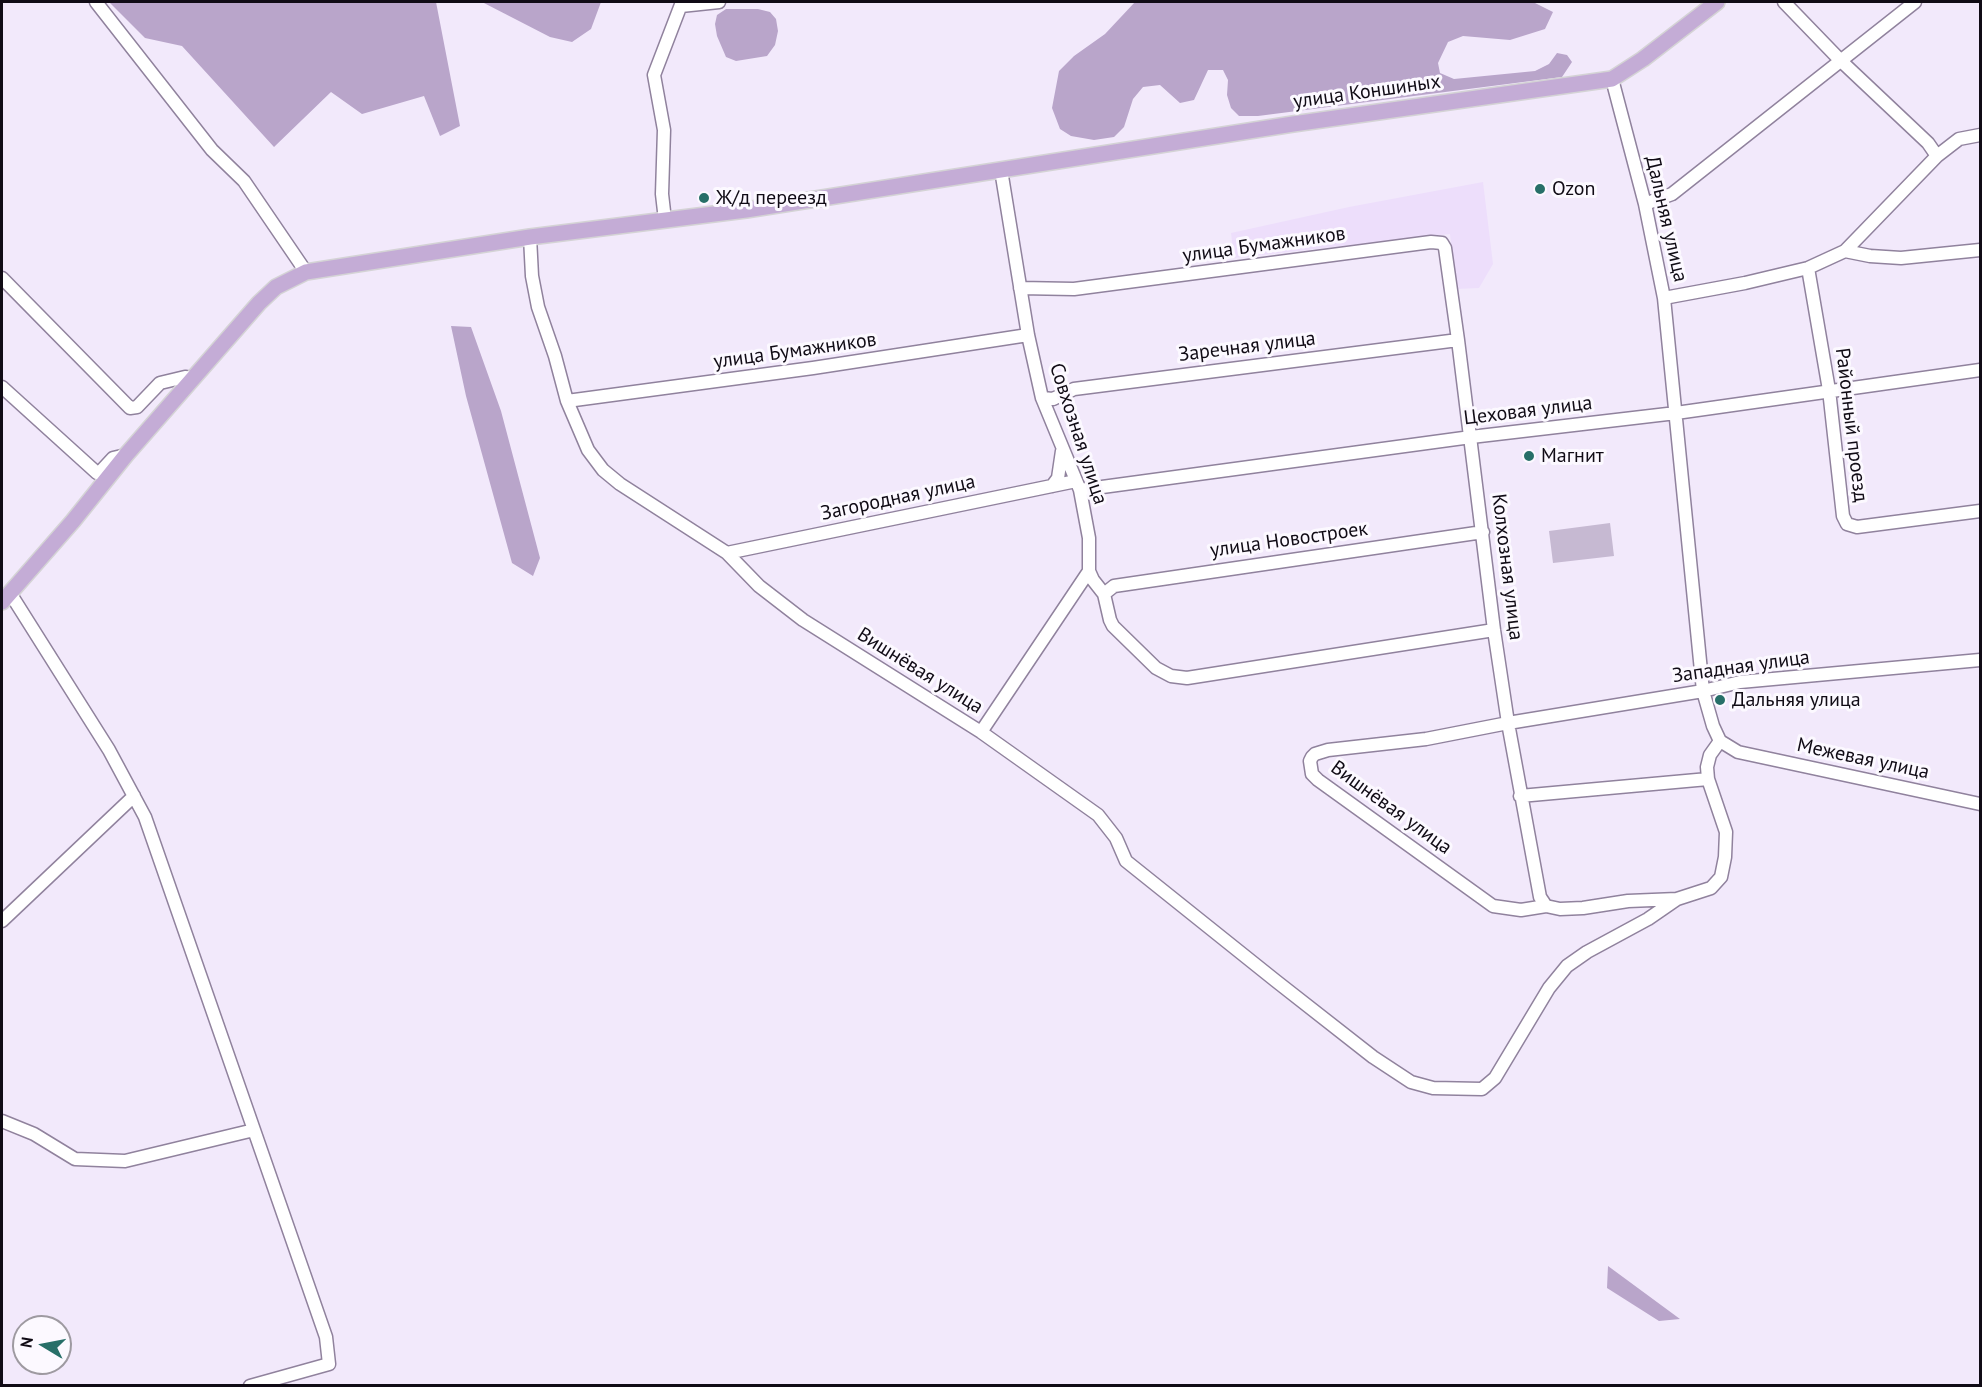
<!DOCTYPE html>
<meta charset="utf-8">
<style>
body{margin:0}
#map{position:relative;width:1982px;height:1387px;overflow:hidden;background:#f2e9fb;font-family:"PT Sans",sans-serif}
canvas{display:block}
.frame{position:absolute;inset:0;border:3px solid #100b15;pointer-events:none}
.north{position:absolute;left:12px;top:1315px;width:60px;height:60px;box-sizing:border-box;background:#fcf9ff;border:2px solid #9e9aa1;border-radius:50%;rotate:280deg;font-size:16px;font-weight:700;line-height:24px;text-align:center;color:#100b15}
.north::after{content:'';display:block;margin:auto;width:21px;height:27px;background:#276f68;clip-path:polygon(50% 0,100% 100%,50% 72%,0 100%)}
</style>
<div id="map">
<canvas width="1982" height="1387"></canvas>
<div class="frame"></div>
<div class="north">N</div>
</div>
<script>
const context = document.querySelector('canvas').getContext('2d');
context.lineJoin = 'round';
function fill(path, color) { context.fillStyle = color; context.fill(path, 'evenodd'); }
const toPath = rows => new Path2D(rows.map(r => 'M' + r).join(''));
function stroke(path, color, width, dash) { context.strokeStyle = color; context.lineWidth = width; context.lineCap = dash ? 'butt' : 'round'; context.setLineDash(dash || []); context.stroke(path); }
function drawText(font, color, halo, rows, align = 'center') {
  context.font = font + ' "PT Sans",sans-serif'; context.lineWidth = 6; context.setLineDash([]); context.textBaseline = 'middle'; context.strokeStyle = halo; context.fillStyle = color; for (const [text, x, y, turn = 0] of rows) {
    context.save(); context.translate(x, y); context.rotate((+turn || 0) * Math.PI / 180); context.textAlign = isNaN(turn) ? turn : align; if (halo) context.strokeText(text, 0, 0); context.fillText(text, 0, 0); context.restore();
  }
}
fill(toPath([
 [1483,182,1493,264,1479,288,1456,289,1450,234,1234,258,1231,233,1349,207]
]), '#eddefb');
fill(toPath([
 [1610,523,1614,556,1553,563,1549,531]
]), '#c6b9d2');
fill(toPath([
 [109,2,436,2,460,126,440,136,424,96,362,114,331,92,274,147,182,46,145,38],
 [482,2,601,2,591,29,572,42,550,37],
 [1135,2,1533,2,1553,12,1545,29,1510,40,1463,36,1448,42,1438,63,1440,73,1454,79,1535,71,1549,64,1557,53,1567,55,1572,62,1562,77,1258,116,1239,116,1231,108,1227,95,1228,80,1223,70,1208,70,1194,100,1180,103,1160,85,1143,87,1133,99,1124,127,1114,137,1094,140,1071,136,1060,129,1052,108,1059,71,1074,56,1105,34],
 [726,9,758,9,770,12,776,19,778,31,775,45,767,56,736,61,726,57,717,36,715,24,717,15],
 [451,326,471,327,501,411,540,558,533,576,512,563,466,396],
 [1608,1266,1680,1319,1659,1321,1607,1288]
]), '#b9a5ca');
const minor = toPath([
 [96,2,212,150,244,181,306,272],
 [1784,2,1840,60,1928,143,1937,156],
 [681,6,719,2],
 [1612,79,1645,204,1664,298,1703,691,1713,726,1720,741,1738,752,1980,804],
 [1001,170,1028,335,1042,398,1080,490,1089,538,1089,571,1093,580,1104,594,1110,620,1113,626,1156,668,1171,676,1187,678,1494,630],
 [1645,204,1672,194,1915,2],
 [665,220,662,194,664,130,654,75,682,2],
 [530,237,532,276,538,307,555,356,567,401,588,450,603,470,620,484,727,553,759,586,803,620,981,732,1098,815,1116,838,1126,861,1276,981,1373,1057,1411,1082,1433,1088,1482,1089,1495,1078,1549,988,1567,966,1587,952,1648,919,1677,899],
 [1845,251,1870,256,1901,258,1980,250],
 [1808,268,1829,390,1843,516,1847,524,1857,527,1980,511],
 [2,278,130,408,137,407,160,383,185,377,192,378],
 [1020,288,1074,289,1431,242,1442,243,1445,248,1458,340,1494,630,1508,723,1540,897,1546,906,1560,909,1583,908,1628,901,1677,899,1711,888,1721,877,1725,857,1726,832,1708,779,1707,767,1710,755,1720,741],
 [1664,298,1745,283,1808,268,1845,251,1937,156,1959,139,1980,135],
 [2,387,97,473,100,472,113,458,126,455],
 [1042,398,1053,399,1074,389,1458,340],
 [567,401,813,368,1028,335],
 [1052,486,1058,478,1062,451],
 [1080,490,1471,437,1676,413,1980,370],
 [727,553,1076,481],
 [1104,594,1114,586,1483,532],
 [981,732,1089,571],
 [1520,796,1708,779],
 [1546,906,1521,910,1493,906,1318,780,1312,774,1310,761,1312,757,1315,754,1328,750,1426,739,1508,723,1703,691,1740,682,1980,660],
 [2,921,134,796],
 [2,1121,34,1134,75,1159,125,1161,254,1130,145,817,109,750,10,593],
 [250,1386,329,1364,326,1337,254,1130]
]);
const major = toPath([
 [2,602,73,521,126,455,259,303,276,287,306,272,530,237,746,210,1293,124,1612,79,1643,59,1717,2]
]);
stroke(minor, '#90829d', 15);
stroke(major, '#d4d3d5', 18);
stroke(minor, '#fff', 12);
stroke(major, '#c4acd6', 15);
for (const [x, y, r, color] of [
 [1540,189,6,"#276f68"],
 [704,198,6,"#276f68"],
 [1529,456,6,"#276f68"],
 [1720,700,6,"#276f68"]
]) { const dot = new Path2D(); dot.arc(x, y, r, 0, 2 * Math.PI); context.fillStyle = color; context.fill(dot); stroke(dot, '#fcf9ff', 2); }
drawText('20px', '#100b15', '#fcf9ff', [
 ["улица Коншиных",1367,92,-8],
 ["Дальняя улица",1666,219,77],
 ["улица Бумажников",1264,245,-8],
 ["Заречная улица",1247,347,-7],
 ["улица Бумажников",795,351,-8],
 ["Цеховая улица",1528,411,-7],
 ["Районный проезд",1851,425,83],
 ["Совхозная улица",1078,434,72],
 ["Загородная улица",898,498,-12],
 ["улица Новостроек",1289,540,-8],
 ["Колхозная улица",1507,567,83],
 ["Западная улица",1741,667,-8],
 ["Вишнёвая улица",920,671,32],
 ["Межевая улица",1863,759,12],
 ["Вишнёвая улица",1391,808,36]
]);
drawText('20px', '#100b15', '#fcf9ff', [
 ["Ozon",1552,189],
 ["Ж/д переезд",716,198],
 ["Магнит",1541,456],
 ["Дальняя улица",1732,700]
], 'left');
</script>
